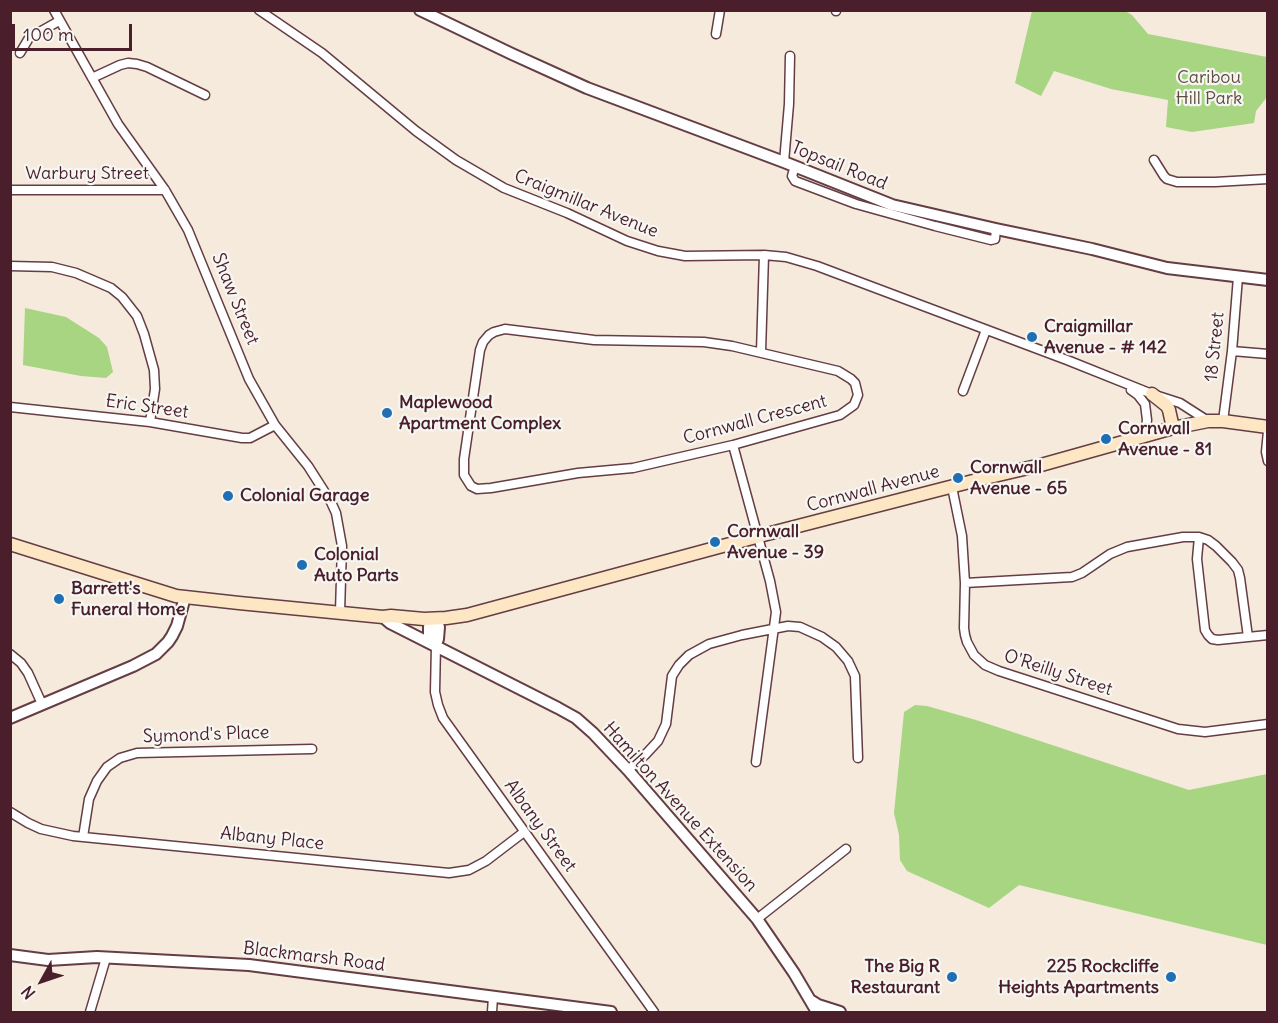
<!DOCTYPE html>
<style>
body{margin:0}
#map{position:relative;width:1278px;height:1023px;overflow:hidden;background:#f5eadb;font-family:Delius,sans-serif}
canvas{display:block}
.frame{position:absolute;inset:0;border:12px solid #4a1f2b;pointer-events:none}
.north{position:absolute;left:12px;top:951px;width:60px;height:60px;-webkit-text-stroke:4px #f6f6f2;paint-order:stroke;rotate:230deg;font-size:16px;font-weight:700;line-height:24px;text-align:center;color:#4a1f2b}
.north::after{content:'';display:block;margin:auto;width:21px;height:27px;background:#4a1f2b;clip-path:polygon(50% 0,100% 100%,50% 72%,0 100%)}
.scale{position:absolute;left:12px;top:24px;width:120px;height:27px;box-sizing:border-box;border:3px solid #4a1f2b;border-top:0;padding-left:8px;font-size:18px;line-height:21px;white-space:nowrap;color:#4a1f2b;-webkit-text-stroke:4px #f6f6f2;paint-order:stroke}
</style>
<div id="map">
<canvas width="1278" height="1023"></canvas>
<div class="frame"></div>
<div class="north">N</div>
<div class="scale">100 m</div>
</div>
<script>
const context = document.querySelector('canvas').getContext('2d');
context.lineJoin = 'round';
function fill(path, color) { context.fillStyle = color; context.fill(path, 'evenodd'); }
const toPath = rows => new Path2D(rows.map(r => 'M' + r).join(''));
function stroke(path, color, width, dash) { context.strokeStyle = color; context.lineWidth = width; context.lineCap = dash ? 'butt' : 'round'; context.setLineDash(dash || []); context.stroke(path); }
function drawText(font, color, halo, rows, align = 'center') {
  context.font = font + ' Delius,sans-serif'; context.lineWidth = 4.5; context.setLineDash([]); context.textBaseline = 'middle'; context.strokeStyle = halo; context.fillStyle = color; for (const [text, x, y, turn = 0] of rows) {
    context.save(); context.translate(x, y); context.rotate((+turn || 0) * Math.PI / 180); context.textAlign = isNaN(turn) ? turn : align; if (halo) context.strokeText(text, 0, 0); context.fillText(text, 0, 0); context.restore();
  }
}
fill(toPath([
 [1032,11,1125,11,1132,15,1148,34,1267,57,1267,97,1256,111,1254,123,1192,132,1166,127,1168,100,1111,89,1054,71,1041,96,1015,83],
 [25,308,66,317,99,338,107,347,113,372,106,378,81,376,23,365],
 [915,705,927,706,976,720,1189,790,1267,774,1267,945,1019,885,989,908,907,871,900,860,899,835,894,813,904,712]
]), '#a7d582');
const minor = toPath([
 [54,10,118,124,165,190,188,230,249,379,275,425,308,466,331,502,336,513,342,546,340,612],
 [259,10,322,53,416,131,456,160,504,188,567,213,627,241,658,251,685,256,764,255,786,257,817,266,1067,360,1152,394,1180,403,1208,421],
 [836,10,836,11],
 [716,34,720,10],
 [20,53,29,38,59,21],
 [92,78,120,65,128,63,137,64,147,67,205,95],
 [1154,160,1164,176,1167,179,1177,182,1215,182,1268,179],
 [784,162,789,104,790,56],
 [795,166,792,176,795,181,856,204,935,226,991,240,995,239,996,229],
 [10,190,165,190],
 [10,266,52,267,76,273,111,288,122,297,137,316,144,334,154,370,155,389,150,422],
 [505,329,594,340,704,342,732,346,838,371,851,379,855,383,858,395,854,405,840,415,733,445,633,468,578,473,491,488,477,489,471,486,464,475,464,459,480,350,483,342,489,335,494,332,505,329],
 [1232,351,1268,354],
 [761,352,764,255],
 [1131,390,1138,395,1145,404,1147,420,1145,435],
 [963,391,986,330],
 [10,407,150,422,242,438,250,438,275,425],
 [1223,421,1232,351,1238,277],
 [1268,431,1266,452,1268,461],
 [733,445,770,581,776,612,756,762],
 [952,487,962,536,965,583,964,628,965,635,967,642,974,655,985,665,999,671,1178,729,1205,732,1268,724],
 [1199,537,1197,559,1205,630,1208,635,1212,639,1218,640,1268,635],
 [965,583,1072,577,1082,573,1110,554,1127,547,1183,537,1199,537,1208,540,1216,546,1232,562,1238,570,1240,578,1248,637],
 [436,645,435,692,438,705,443,718,654,1012],
 [10,654,21,663,28,673,42,704],
 [628,770,645,755,658,741,666,724,672,676,679,665,689,655,709,644,742,635,788,626,800,627,822,637,836,647,848,661,855,676,858,758],
 [10,812,28,823,41,829,73,836,449,873,469,870,486,861,524,832],
 [83,837,89,799,97,781,107,767,120,758,137,753,312,749],
 [757,919,846,849],
 [90,1012,106,958],
 [492,1012,493,997]
]);
const tertiary = toPath([
 [420,10,512,54,587,88,784,162,892,205,996,229,1092,249,1167,268,1268,280],
 [383,617,390,623,558,708,576,718,593,733,628,770,757,919,794,973,817,1012],
 [433,619,439,627,438,639,436,645,429,637,429,627,433,619],
 [10,718,133,666,156,654,168,642,172,636,177,626,185,597],
 [10,955,48,960,97,957,249,965,611,1012],
 [810,1000,818,1005,840,1012]
]);
const secondary = toPath([
 [1152,394,1167,406,1169,410,1173,428],
 [10,544,176,596,239,603,383,617,391,616,424,619,446,618,467,615,767,534,981,479,1041,465,1173,428,1208,421,1223,421,1268,427]
]);
stroke(minor, '#643d45', 11);
stroke(tertiary, '#643d45', 14);
stroke(secondary, '#643d45', 15);
stroke(minor, '#fff', 8);
stroke(tertiary, '#fff', 10);
stroke(secondary, '#fce6c4', 12);
for (const [x, y, r, color] of [
 [1032,337,6,"#1f6fb2"],
 [387,413,6,"#1f6fb2"],
 [1106,439,6,"#1f6fb2"],
 [958,478,6,"#1f6fb2"],
 [228,496,6,"#1f6fb2"],
 [715,542,6,"#1f6fb2"],
 [302,565,6,"#1f6fb2"],
 [59,599,6,"#1f6fb2"],
 [952,977,6,"#1f6fb2"],
 [1171,977,6,"#1f6fb2"]
]) { const dot = new Path2D(); dot.arc(x, y, r, 0, 2 * Math.PI); context.fillStyle = color; context.fill(dot); stroke(dot, '#f6f6f2', 2); }
drawText('18px', '#614c41', '#f6f6f2', [
 ["Caribou",1209,78],
 ["Hill Park",1209,99]
]);
drawText('18px', '#4a1f2b', '#f6f6f2', [
 ["Topsail Road",839,166,22],
 ["Warbury Street",87,174],
 ["Craigmillar Avenue",586,204,22],
 ["Shaw Street",235,299,68],
 ["18 Street",1215,347,-84],
 ["Eric Street",147,407,8],
 ["Cornwall Crescent",755,420,-15],
 ["Cornwall Avenue",873,489,-15],
 ["O'Reilly Street",1058,673,18],
 ["Symond's Place",206,735,-2],
 ["Hamilton Avenue Extension",680,807,48],
 ["Albany Street",540,826,54],
 ["Albany Place",272,839,6],
 ["Blackmarsh Road",314,957,7]
]);
drawText('bold 18px', '#4a1f2b', '#f6f6f2', [
 ["Craigmillar",1044,327],
 ["Avenue - # 142",1044,348],
 ["Maplewood",399,403],
 ["Apartment Complex",399,424],
 ["Cornwall",1118,429],
 ["Avenue - 81",1118,450],
 ["Cornwall",970,468],
 ["Avenue - 65",970,489],
 ["Colonial Garage",240,496],
 ["Cornwall",727,532],
 ["Avenue - 39",727,553],
 ["Colonial",314,555],
 ["Auto Parts",314,576],
 ["Barrett's",71,589],
 ["Funeral Home",71,610],
 ["The Big R",940,967,"right"],
 ["Restaurant",940,988,"right"],
 ["225 Rockcliffe",1159,967,"right"],
 ["Heights Apartments",1159,988,"right"]
], 'left');
</script>
